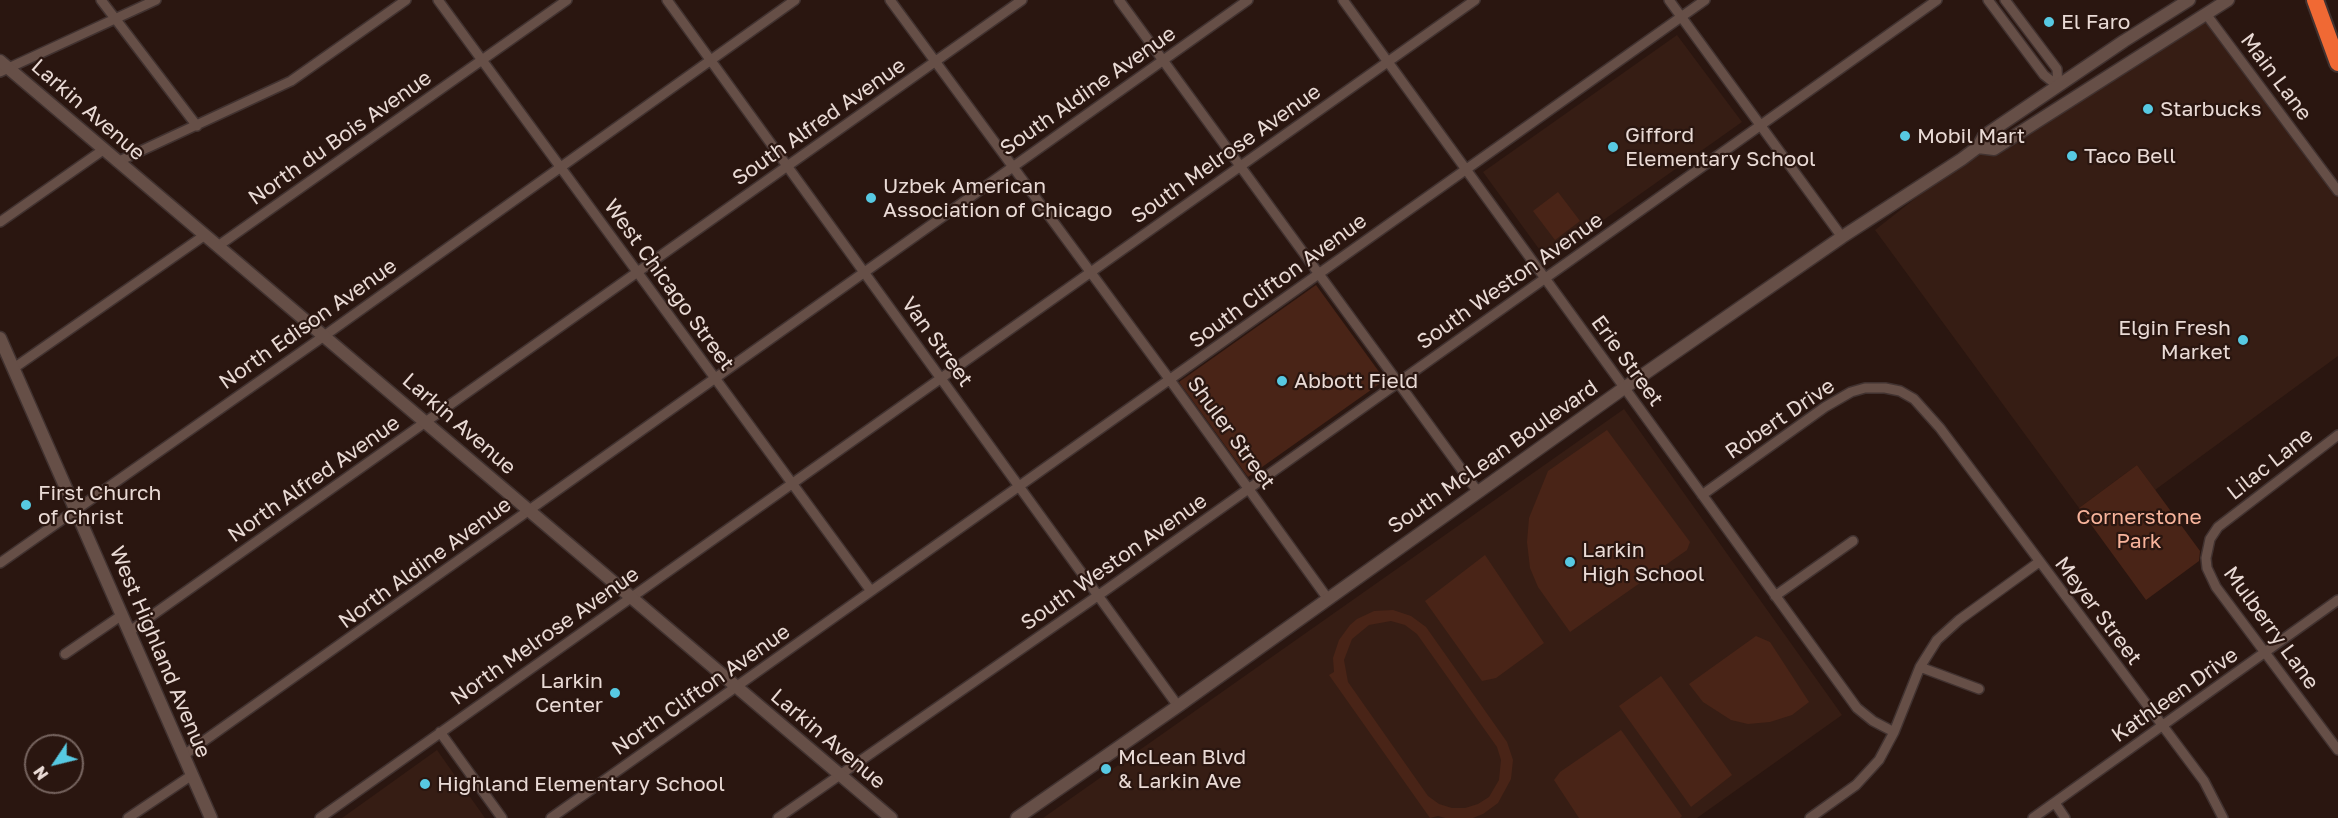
<!DOCTYPE html>
<style>
body{margin:0}
#map{position:relative;width:2338px;height:818px;overflow:hidden;background:#2a1610;font-family:"Golos Text",sans-serif}
canvas{display:block}
.north{position:absolute;left:24px;top:734px;width:60px;height:60px;box-sizing:border-box;background:#2a1610;border:2px solid #76645f;border-radius:50%;rotate:235deg;font-size:16px;font-weight:700;line-height:24px;text-align:center;color:#e9dad5}
.north::after{content:'';display:block;margin:auto;width:21px;height:27px;background:#57c9e2;clip-path:polygon(50% 0,100% 100%,50% 72%,0 100%)}
</style>
<div id="map">
<canvas width="2338" height="818"></canvas>
<div class="north">N</div>
</div>
<script>
const context = document.querySelector('canvas').getContext('2d');
context.lineJoin = 'round';
function fill(path, color) { context.fillStyle = color; context.fill(path, 'evenodd'); }
const toPath = rows => new Path2D(rows.map(r => 'M' + r).join(''));
function stroke(path, color, width, dash) { context.strokeStyle = color; context.lineWidth = width; context.lineCap = dash ? 'butt' : 'round'; context.setLineDash(dash || []); context.stroke(path); }
function drawText(font, color, halo, rows, align = 'center') {
  context.font = font + ' "Golos Text",sans-serif'; context.lineWidth = 4.5; context.setLineDash([]); context.textBaseline = 'middle'; context.strokeStyle = halo; context.fillStyle = color; for (const [text, x, y, turn = 0] of rows) {
    context.save(); context.translate(x, y); context.rotate((+turn || 0) * Math.PI / 180); context.textAlign = isNaN(turn) ? turn : align; if (halo) context.strokeText(text, 0, 0); context.fillText(text, 0, 0); context.restore();
  }
}
fill(toPath([
 [2205,17,2338,197,2338,356,2155,490,2137,465,2079,508,1875,230,1978,149,1996,150],
 [1677,35,1742,122,1547,260,1483,172],
 [1624,409,1842,715,1697,818,1043,818],
 [437,750,485,818,342,818]
]), '#361d14');
fill(toPath([
 [1558,192,1580,221,1555,240,1533,211],
 [1316,285,1385,380,1248,477,1179,382],
 [1607,430,1690,542,1687,550,1570,632,1538,587,1530,568,1527,542,1529,518,1548,471],
 [2137,465,2200,551,2199,561,2146,600,2079,508],
 [1485,555,1544,643,1496,678,1482,681,1425,601],
 [1393,610,1411,616,1426,627,1507,742,1513,760,1511,779,1498,803,1483,814,1473,818,1445,818,1438,816,1430,818,1329,675,1334,672,1333,658,1339,640,1350,625,1357,619,1374,611],
 [1391,621,1405,625,1417,634,1497,747,1501,760,1499,780,1489,797,1478,804,1465,808,1452,808,1439,804,1428,796,1348,682,1344,660,1352,639,1369,625],
 [1756,636,1770,642,1809,702,1792,715,1770,722,1748,724,1731,720,1703,702,1689,684],
 [1661,676,1732,775,1691,807,1619,706],
 [1621,730,1682,816,1680,818,1579,818,1554,780,1560,772]
]), '#492417');
const street = toPath([
 [101,0,197,126],
 [438,0,871,591],
 [667,0,1178,706],
 [890,0,1170,380,1328,599],
 [1119,0,1478,492],
 [1343,0,1857,708,1873,721,1894,732],
 [1669,0,1842,237],
 [1988,0,2044,75,2058,86],
 [2005,0,2057,69,2058,86],
 [2206,14,2338,191],
 [0,72,156,0],
 [117,162,291,81,406,0],
 [0,222,103,150],
 [218,246,567,0],
 [14,368,205,235],
 [2338,435,2218,527,2210,539,2206,558,2207,568,2216,587,2338,750],
 [1702,495,1825,407,1851,392,1865,388,1885,388,1900,391,1914,399,1940,428,2204,781,2223,818],
 [0,563,324,336,795,0],
 [1775,596,1853,541],
 [130,631,1022,0],
 [65,654,122,615],
 [1920,667,1979,689],
 [440,732,502,818],
 [184,755,1248,0],
 [2055,803,2065,818],
 [128,818,192,775],
 [320,818,1475,0],
 [551,818,1705,0],
 [778,818,1106,590,1937,0],
 [1810,818,1856,785,1879,760,1894,732,1920,667,1937,640,1959,620,2039,562],
 [2033,818,2338,600]
]);
const secondary = toPath([
 [0,61,891,818],
 [1978,147,1994,149,2228,0],
 [0,338,211,818],
 [1017,818,1178,706,1624,388,1842,237,1962,159,1978,147,1984,136,2124,41,2189,0]
]);
const highway = toPath([
 [2315,0,2338,63]
]);
stroke(street, '#413230', 12);
stroke(secondary, '#413230', 15);
stroke(highway, '#413230', 20);
stroke(street, '#664f47', 9);
stroke(secondary, '#664f47', 12);
stroke(highway, '#f06934', 16);
for (const [x, y, r, color] of [
 [2049,22,6,"#57c9e2"],
 [2148,109,6,"#57c9e2"],
 [1905,136,6,"#57c9e2"],
 [1613,147,6,"#57c9e2"],
 [2072,156,6,"#57c9e2"],
 [871,198,6,"#57c9e2"],
 [2243,340,6,"#57c9e2"],
 [1282,381,6,"#57c9e2"],
 [26,505,6,"#57c9e2"],
 [1570,562,6,"#57c9e2"],
 [615,693,6,"#57c9e2"],
 [1106,769,6,"#57c9e2"],
 [425,784,6,"#57c9e2"]
]) { const dot = new Path2D(); dot.arc(x, y, r, 0, 2 * Math.PI); context.fillStyle = color; context.fill(dot); stroke(dot, '#2a1610', 2); }
drawText('21px', '#e9dad5', '#2a1610', [
 ["El Faro",2061,22],
 ["Starbucks",2160,109],
 ["Gifford",1625,135],
 ["Elementary School",1625,159],
 ["Mobil Mart",1917,136],
 ["Taco Bell",2084,156],
 ["Uzbek American",883,186],
 ["Association of Chicago",883,210],
 ["Elgin Fresh",2231,328,"right"],
 ["Market",2231,352,"right"],
 ["Abbott Field",1294,381],
 ["First Church",38,493],
 ["of Christ",38,517],
 ["Larkin",1582,550],
 ["High School",1582,574],
 ["Larkin",603,681,"right"],
 ["Center",603,705,"right"],
 ["McLean Blvd",1118,757],
 ["& Larkin Ave",1118,781],
 ["Highland Elementary School",437,784]
], 'left');
drawText('21px', '#e9dad5', '#2a1610', [
 ["Main Lane",2276,77,53],
 ["South Aldine Avenue",1088,91,-35],
 ["Larkin Avenue",88,110,41],
 ["South Alfred Avenue",819,122,-35],
 ["North du Bois Avenue",340,138,-35],
 ["South Melrose Avenue",1226,154,-35],
 ["South Clifton Avenue",1278,281,-36],
 ["South Weston Avenue",1510,281,-35],
 ["West Chicago Street",669,285,54],
 ["North Edison Avenue",308,324,-35],
 ["Van Street",937,342,54],
 ["Erie Street",1627,361,54],
 ["Robert Drive",1780,419,-34],
 ["Larkin Avenue",459,424,41],
 ["Shuler Street",1231,433,54],
 ["South McLean Boulevard",1493,457,-35],
 ["Lilac Lane",2270,464,-38],
 ["North Alfred Avenue",314,479,-35],
 ["South Weston Avenue",1114,562,-35],
 ["North Aldine Avenue",425,563,-36],
 ["Meyer Street",2098,611,53],
 ["Mulberry Lane",2271,628,54],
 ["North Melrose Avenue",545,636,-35],
 ["West Highland Avenue",160,652,67],
 ["North Clifton Avenue",701,690,-35],
 ["Kathleen Drive",2175,695,-35],
 ["Larkin Avenue",828,739,40]
]);
drawText('21px', '#f7b39b', '#2a1610', [
 ["Cornerstone",2139,517],
 ["Park",2139,541]
]);
</script>
